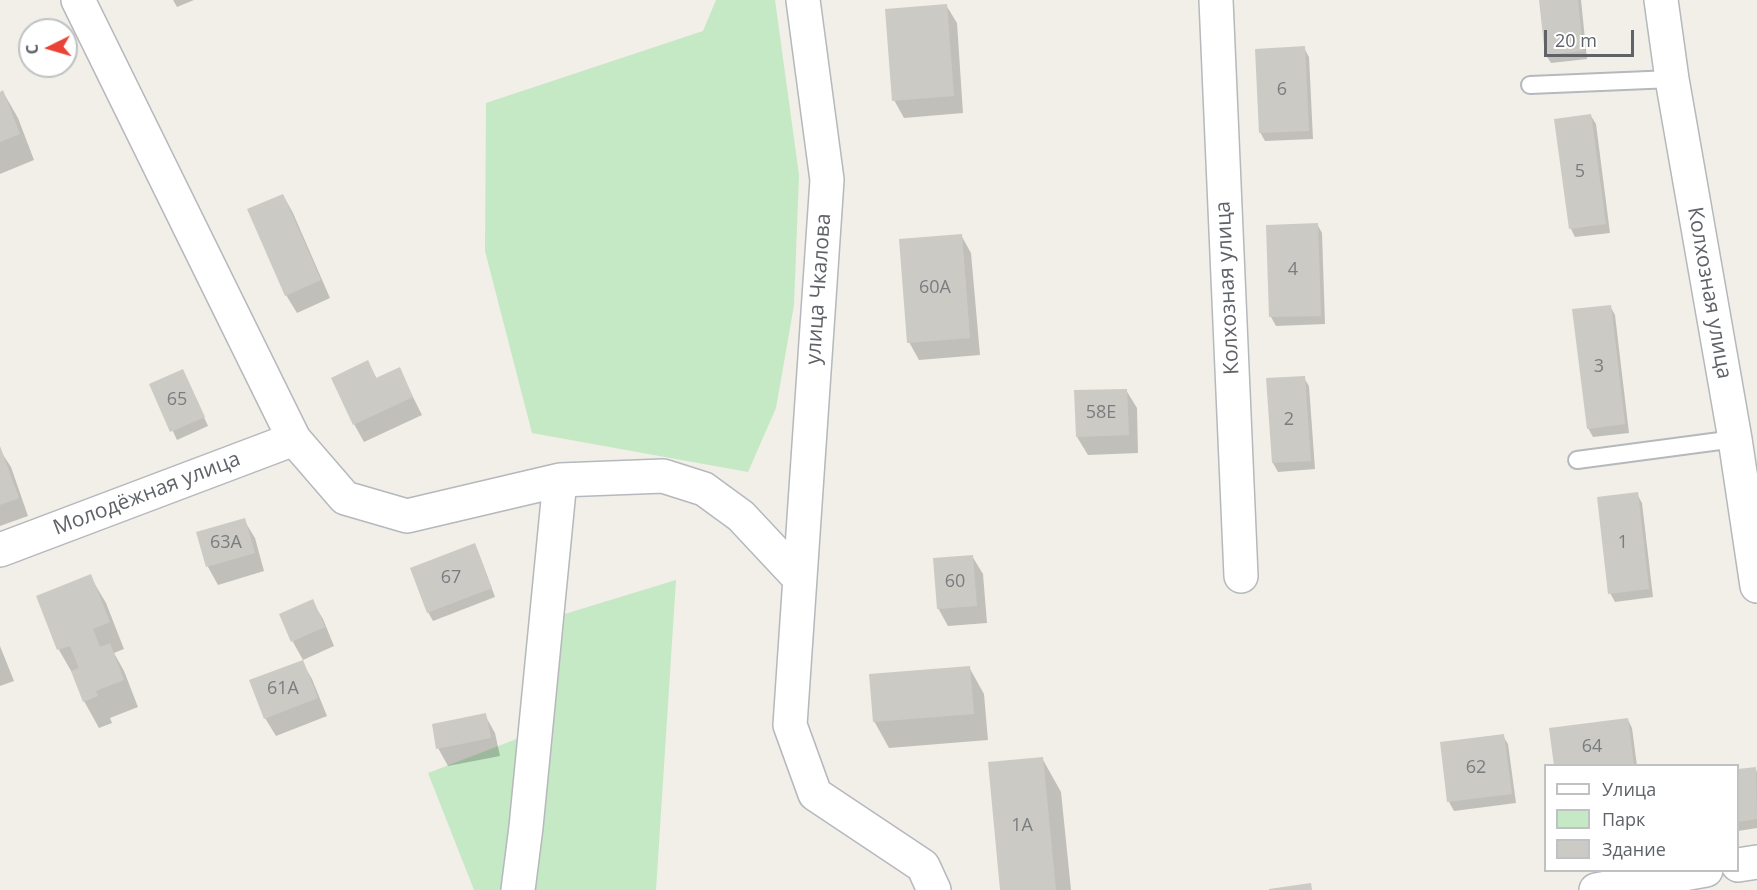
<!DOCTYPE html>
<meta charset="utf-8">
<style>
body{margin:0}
#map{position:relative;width:1757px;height:890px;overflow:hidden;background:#f1efe8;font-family:"Open Sans",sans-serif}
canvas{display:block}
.legend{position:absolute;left:1544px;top:764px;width:195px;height:108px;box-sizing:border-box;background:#fff;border:2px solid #bfc1c3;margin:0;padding:8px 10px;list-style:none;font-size:18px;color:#5f6368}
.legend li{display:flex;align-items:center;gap:12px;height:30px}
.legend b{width:30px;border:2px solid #bfc1c3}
.north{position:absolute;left:18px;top:18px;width:60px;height:60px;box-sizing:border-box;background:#fff;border:2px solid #bfc1c3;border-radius:50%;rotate:265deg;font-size:16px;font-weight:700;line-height:24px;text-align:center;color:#5f6368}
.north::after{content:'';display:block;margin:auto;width:21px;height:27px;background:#ea4335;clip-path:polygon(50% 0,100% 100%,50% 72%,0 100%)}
.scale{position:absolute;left:1544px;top:30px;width:90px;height:27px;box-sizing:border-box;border:3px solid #5f6368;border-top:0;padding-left:8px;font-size:18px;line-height:21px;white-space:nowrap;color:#5f6368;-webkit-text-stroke:4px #fff;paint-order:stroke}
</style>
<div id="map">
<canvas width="1757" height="890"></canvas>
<ul class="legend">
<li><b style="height:8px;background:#fff"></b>Улица</li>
<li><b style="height:16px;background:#c5e8c5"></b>Парк</li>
<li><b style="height:16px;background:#cccac5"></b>Здание</li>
</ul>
<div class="north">С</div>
<div class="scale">20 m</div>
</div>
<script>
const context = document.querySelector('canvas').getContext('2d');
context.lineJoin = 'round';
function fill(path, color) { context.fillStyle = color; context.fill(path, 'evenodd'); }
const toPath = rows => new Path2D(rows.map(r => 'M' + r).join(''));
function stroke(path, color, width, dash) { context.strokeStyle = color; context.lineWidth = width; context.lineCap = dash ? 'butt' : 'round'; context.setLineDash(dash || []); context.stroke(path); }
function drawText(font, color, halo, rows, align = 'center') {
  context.font = font + ' "Open Sans",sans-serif'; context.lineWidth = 6; context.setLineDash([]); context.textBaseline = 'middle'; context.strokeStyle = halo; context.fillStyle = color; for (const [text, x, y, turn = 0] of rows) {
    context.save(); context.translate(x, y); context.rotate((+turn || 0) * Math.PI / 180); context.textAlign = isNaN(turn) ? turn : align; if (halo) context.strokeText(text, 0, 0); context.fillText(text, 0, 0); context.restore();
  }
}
fill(toPath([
 [716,0,775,0,799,175,794,305,776,408,748,472,532,433,485,251,486,103,703,31],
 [676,580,656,890,474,890,428,773,527,735,558,616]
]), '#c5e8c5');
fill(toPath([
 [173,0,194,0,177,7],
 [1540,0,1581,0,1587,59,1551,63,1546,55],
 [946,5,957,23,963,113,904,118,894,100],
 [1304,48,1309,57,1313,139,1265,141,1260,132],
 [3,92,18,118,34,160,0,174,0,93],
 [1591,116,1596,124,1610,233,1575,237,1571,229],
 [283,195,293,213,330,298,297,313,286,295],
 [1317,224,1322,233,1325,324,1276,326,1271,317,1268,226],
 [961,235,971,253,980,355,919,360,909,342],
 [1610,306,1615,315,1629,433,1593,437,1588,428],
 [368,362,377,379,399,369,422,415,364,442,354,424],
 [1304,378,1309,386,1315,469,1278,472,1273,463,1268,380],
 [187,379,208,426,177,440,151,384],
 [1126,390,1137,408,1138,453,1088,455,1077,437],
 [0,450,11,467,28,516,0,526],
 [1637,494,1642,503,1653,597,1615,602,1610,593],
 [244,520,255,538,264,571,218,585,208,567,198,533],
 [474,545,479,554,495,597,433,621,428,612],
 [972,556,983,574,987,623,948,626,938,608],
 [90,576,106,603,124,649,114,653,124,671,138,707,110,718,112,723,99,728,84,701,74,676,59,650,38,597],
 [312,601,323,619,334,646,303,660,293,642,281,615],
 [0,646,14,681,0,686],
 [302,662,312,679,327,716,276,736,265,718],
 [969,667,984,694,988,740,889,748,874,721],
 [485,715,495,733,500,756,448,766,438,748],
 [1628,720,1632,728,1637,766,1555,766],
 [1503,736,1508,744,1516,803,1454,811,1449,802,1442,744],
 [1042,758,1061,792,1071,890,1002,890],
 [1755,768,1757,772,1757,828,1738,831,1738,771]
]), '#0003');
fill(toPath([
 [1539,0,1578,0,1583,51,1545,55],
 [947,4,954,96,892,101,885,9],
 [1305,46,1309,131,1259,133,1255,49],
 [3,90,20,134,0,142,0,92],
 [1591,114,1606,224,1569,229,1554,119],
 [283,194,321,280,285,296,247,209],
 [1318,223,1321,316,1269,317,1266,225],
 [962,234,970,338,907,343,899,239],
 [1611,305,1625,424,1587,429,1572,309],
 [368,360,376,378,400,367,413,397,353,425,331,378],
 [183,369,205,417,170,432,149,384],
 [1305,376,1311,461,1272,463,1266,378],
 [1127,389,1129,435,1076,437,1074,390],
 [0,446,19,498,0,505],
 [1638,492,1649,589,1608,594,1597,497],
 [245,518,255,553,206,567,196,532],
 [475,543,492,588,427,613,410,568],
 [973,555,977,606,937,609,933,558],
 [91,574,110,622,93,629,100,647,110,643,124,680,96,691,98,696,83,702,71,671,79,668,70,646,57,650,36,596],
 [313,599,325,627,291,642,279,614],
 [303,660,318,698,264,719,249,680],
 [970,666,974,714,873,722,869,674],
 [486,713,491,738,436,749,432,724],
 [1628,718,1634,766,1554,766,1549,728],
 [1504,734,1512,794,1447,802,1440,742],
 [1043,757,1056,890,1000,890,988,762],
 [1756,767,1757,819,1738,822,1738,769],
 [1311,883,1312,890,1269,890,1269,889]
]), '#cccac5');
const lane = toPath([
 [1530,85,1672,79],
 [1577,460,1735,439]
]);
const street = toPath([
 [78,0,294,439,345,498,407,516,560,480,526,827,518,890],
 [803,0,827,180,790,725,815,794,923,866,934,890],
 [1216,0,1241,576],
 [1661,0,1672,79,1735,439,1757,586],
 [560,480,663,476,704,489,741,516,800,579],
 [0,550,294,439],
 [1738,865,1757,862],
 [1596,890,1706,870]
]);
stroke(lane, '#b5b8bc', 20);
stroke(street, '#b5b8bc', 36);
stroke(lane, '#fff', 16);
stroke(street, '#fff', 33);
drawText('18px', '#7a7d7f', null, [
 ["6",1282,90],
 ["5",1580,172],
 ["4",1293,270],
 ["60А",935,288],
 ["3",1599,367],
 ["65",177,400],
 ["58Е",1101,413],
 ["2",1289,420],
 ["63А",226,543],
 ["1",1623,543],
 ["67",451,578],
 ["60",955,582],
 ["61А",283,689],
 ["64",1592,747],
 ["62",1476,768],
 ["1А",1022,826]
]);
drawText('21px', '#5f6368', '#fff', [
 ["Колхозная улица",1228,288,-93],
 ["улица Чкалова",819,289,-86],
 ["Колхозная улица",1709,293,80],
 ["Молодёжная улица",147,494,-21]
]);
</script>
